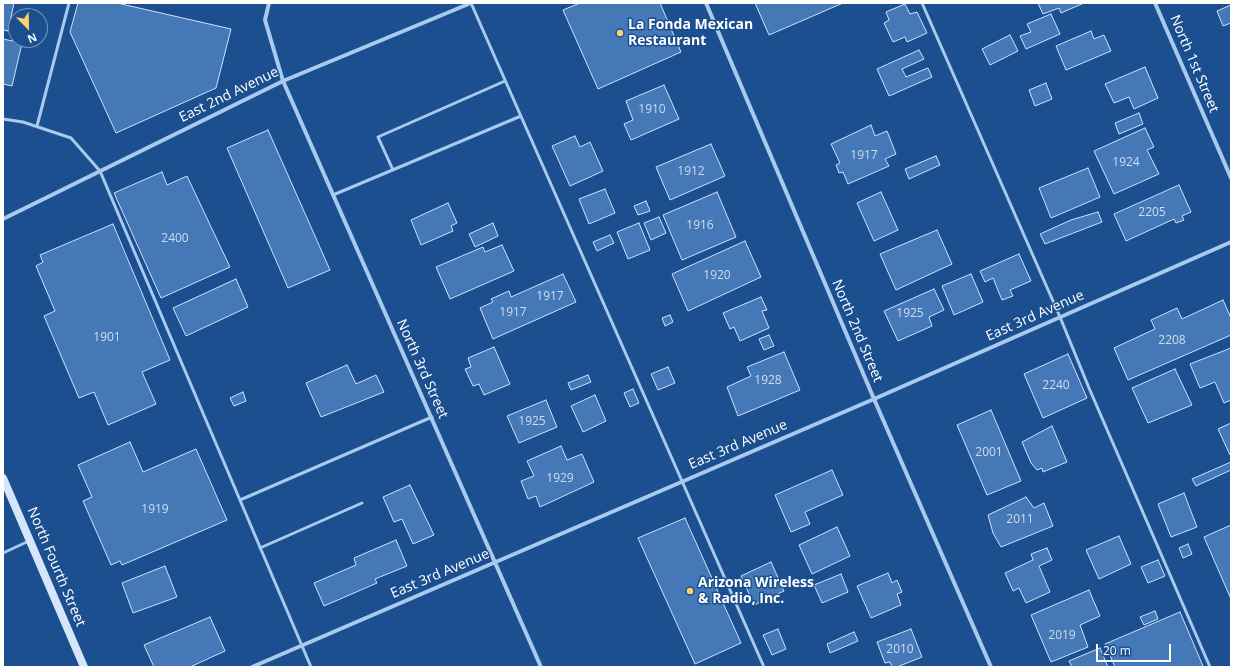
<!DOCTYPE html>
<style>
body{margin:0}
#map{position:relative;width:1234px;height:670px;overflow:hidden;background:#1b4f8f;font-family:"Open Sans",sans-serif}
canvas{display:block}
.frame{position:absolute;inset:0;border:4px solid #fff;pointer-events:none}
.north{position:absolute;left:8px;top:8px;width:40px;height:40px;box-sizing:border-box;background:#1b4f8f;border:1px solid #7695bc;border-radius:50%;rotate:157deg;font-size:11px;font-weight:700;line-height:16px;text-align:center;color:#fff}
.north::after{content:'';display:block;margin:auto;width:14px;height:18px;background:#ffd166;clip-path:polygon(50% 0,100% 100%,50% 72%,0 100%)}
.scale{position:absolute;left:1096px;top:644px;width:75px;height:18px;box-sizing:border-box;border:2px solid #fff;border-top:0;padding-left:5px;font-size:12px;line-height:14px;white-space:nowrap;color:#fff;-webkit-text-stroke:3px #1b4f8f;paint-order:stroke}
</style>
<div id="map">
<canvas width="1234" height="670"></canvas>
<div class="frame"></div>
<div class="north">N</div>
<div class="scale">20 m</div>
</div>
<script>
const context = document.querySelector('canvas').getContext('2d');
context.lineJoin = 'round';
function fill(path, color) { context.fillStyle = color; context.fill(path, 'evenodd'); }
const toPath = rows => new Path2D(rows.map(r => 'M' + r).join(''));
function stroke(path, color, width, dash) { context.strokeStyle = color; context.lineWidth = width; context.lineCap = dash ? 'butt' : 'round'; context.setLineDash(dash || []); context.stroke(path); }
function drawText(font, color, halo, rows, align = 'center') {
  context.font = font + ' "Open Sans",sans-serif'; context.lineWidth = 3; context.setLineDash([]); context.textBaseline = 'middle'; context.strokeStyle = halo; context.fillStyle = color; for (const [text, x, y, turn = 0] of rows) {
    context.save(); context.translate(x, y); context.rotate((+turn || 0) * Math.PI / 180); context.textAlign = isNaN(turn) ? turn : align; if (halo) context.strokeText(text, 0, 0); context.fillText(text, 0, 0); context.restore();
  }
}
const building = toPath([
 [3,3,14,3,8,31,3,30,3,3],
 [78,3,117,3,231,29,216,88,116,133,70,32,78,3],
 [580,3,660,3,681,52,598,89,563,10,580,3],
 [755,3,843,3,769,35,755,3],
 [1038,3,1084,3,1061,13,1059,8,1043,14,1038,3],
 [905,4,910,14,917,12,927,33,907,42,905,37,893,42,884,23,889,20,886,12,905,4],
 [1231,5,1231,23,1223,26,1217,11,1231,5],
 [1051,14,1060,34,1026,49,1020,36,1031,32,1027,24,1051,14],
 [1091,31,1094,39,1104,35,1111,51,1066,70,1056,46,1091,31],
 [1010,35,1018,51,990,65,982,49,1010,35],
 [3,39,22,43,12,86,3,84,3,39],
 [919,50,924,59,902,69,906,77,928,68,932,77,889,96,877,69,919,50],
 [1145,67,1158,98,1134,109,1129,97,1114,103,1105,84,1145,67],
 [1046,83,1052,99,1035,106,1029,90,1046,83],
 [664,85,679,119,631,140,624,124,633,120,626,101,664,85],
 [1139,113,1143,124,1119,134,1115,123,1139,113],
 [871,125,875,136,887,131,896,154,885,159,889,166,848,184,843,172,839,173,836,165,840,163,831,144,871,125],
 [1145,128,1154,147,1147,150,1159,174,1114,194,1094,151,1145,128],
 [268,130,330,270,288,288,227,148,268,130],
 [575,136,580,147,590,142,603,171,570,186,552,146,575,136],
 [711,144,725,176,670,200,656,167,711,144],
 [936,156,940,165,909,179,905,169,936,156],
 [1088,168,1100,197,1051,218,1039,188,1088,168],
 [162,172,167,185,187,176,230,267,161,298,114,193,162,172],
 [1179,185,1191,212,1182,216,1184,220,1176,223,1174,219,1126,241,1114,214,1179,185],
 [605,189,615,213,589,224,579,199,605,189],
 [717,192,736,237,682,260,663,215,717,192],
 [881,192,898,230,874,241,857,203,881,192],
 [646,201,650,211,638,215,634,206,646,201],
 [448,203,457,223,451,226,453,231,421,245,411,220,448,203],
 [1098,212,1102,222,1045,244,1040,234,1071,220,1098,212],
 [659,217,666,233,651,240,644,223,659,217],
 [493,223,498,236,475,247,469,234,493,223],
 [639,223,650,250,628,259,617,232,639,223],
 [113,224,170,360,142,372,156,404,108,425,94,392,79,398,44,316,55,311,36,266,43,262,40,255,113,224],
 [937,230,952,264,896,290,880,254,937,230],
 [610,235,614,243,597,251,593,242,610,235],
 [745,241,761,277,688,311,672,274,745,241],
 [502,245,514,271,450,299,436,267,483,247,485,252,502,245],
 [1019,254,1031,281,1010,290,1013,296,1002,300,993,278,985,282,980,271,1019,254],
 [563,274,576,302,493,339,480,308,493,302,491,299,509,291,511,297,563,274],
 [971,274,983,302,954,315,942,286,971,274],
 [236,279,248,307,186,336,173,308,236,279],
 [934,289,944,310,929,317,932,326,898,341,884,311,934,289],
 [761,297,767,310,762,311,769,328,740,341,734,327,730,329,723,313,761,297],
 [1223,300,1231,318,1231,335,1128,380,1114,348,1155,329,1151,320,1177,308,1182,319,1223,300],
 [670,315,673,322,665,326,662,318,670,315],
 [769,335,774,346,764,350,759,339,769,335],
 [494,347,510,384,484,395,479,384,473,386,465,369,471,367,468,358,494,347],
 [1231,348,1231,400,1224,403,1215,382,1200,388,1190,364,1231,348],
 [784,352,800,390,738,416,727,387,751,376,747,367,784,352],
 [1068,354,1087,398,1043,418,1024,374,1068,354],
 [347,365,356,384,376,375,384,392,321,417,306,383,347,365],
 [668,367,675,383,658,390,651,374,668,367],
 [1175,369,1192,405,1148,423,1132,388,1175,369],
 [588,375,591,382,571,390,568,383,588,375],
 [633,389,639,403,630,407,624,393,633,389],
 [243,392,246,401,234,406,230,398,243,392],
 [595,395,606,421,583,432,571,406,595,395],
 [546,400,557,427,519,443,507,416,546,400],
 [991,410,1021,481,987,495,957,425,991,410],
 [1231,423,1231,454,1230,455,1218,429,1231,423],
 [1052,426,1067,462,1043,472,1042,468,1037,470,1031,463,1022,442,1052,426],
 [130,442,143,472,196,449,227,520,122,565,120,561,111,565,83,501,92,497,78,465,130,442],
 [561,446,567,460,582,454,594,482,540,507,536,496,528,499,521,481,534,476,527,461,561,446],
 [1231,462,1231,470,1196,486,1192,479,1231,462],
 [832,470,843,495,805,512,810,524,791,532,775,495,832,470],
 [410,485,434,535,413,544,402,519,394,522,383,497,410,485],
 [1184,493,1197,527,1171,537,1158,504,1184,493],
 [1026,497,1034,508,1044,503,1053,526,1001,547,993,533,988,515,1026,497],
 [685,518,741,643,695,664,638,538,685,518],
 [1231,525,1231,599,1204,537,1231,525],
 [837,527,850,556,812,574,799,545,837,527],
 [1119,536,1131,564,1099,579,1086,550,1119,536],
 [396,540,407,566,375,579,377,583,324,606,314,583,356,565,354,558,396,540],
 [1188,544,1192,554,1183,558,1179,548,1188,544],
 [1047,548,1052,560,1039,566,1050,592,1026,603,1019,588,1013,591,1005,573,1033,560,1031,554,1047,548],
 [1158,560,1165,576,1148,583,1141,567,1158,560],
 [771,562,784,591,754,605,741,576,771,562],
 [165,566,177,597,133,613,122,583,165,566],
 [888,573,892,583,897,580,902,592,897,594,901,605,871,618,857,586,888,573],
 [841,574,848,592,822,603,814,585,841,574],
 [1089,590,1100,616,1080,625,1088,647,1051,662,1031,615,1089,590],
 [1155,611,1158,619,1144,625,1140,617,1155,611],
 [1180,612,1203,666,1199,667,1115,667,1105,644,1180,612],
 [210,617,225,651,190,667,154,667,144,645,210,617],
 [778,629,786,649,772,655,763,635,778,629],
 [911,629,922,657,897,667,892,667,890,662,885,663,877,642,911,629],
 [854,632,858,641,830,653,827,644,854,632],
 [1100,648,1108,667,1072,667,1069,661,1100,648]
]);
fill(building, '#4478b7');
stroke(building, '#cfe3fa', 1);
stroke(toPath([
 [471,3,764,667],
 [922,3,1060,317,1089,388,1210,667],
 [3,119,23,122,71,138,100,171,311,667],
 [37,126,69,3],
 [393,170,378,137,505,81],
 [333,195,521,116],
 [240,500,432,417],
 [260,548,362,503],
 [3,553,29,541]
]), '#a9c9ee', 3);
stroke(toPath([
 [269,3,265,20,283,81,541,667],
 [706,3,874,399,991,667],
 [1155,3,1231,178],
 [3,219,283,81,471,3],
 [252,667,874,399,1231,242]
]), '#a9c9ee', 4);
stroke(toPath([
 [3,478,84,667]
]), '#d6e6fa', 8);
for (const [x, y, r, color] of [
 [620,33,4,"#ffd166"],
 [690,591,4,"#ffd166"]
]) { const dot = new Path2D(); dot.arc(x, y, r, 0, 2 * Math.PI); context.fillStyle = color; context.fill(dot); stroke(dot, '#1b4f8f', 1.5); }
drawText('12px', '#d0dded', null, [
 ["1910",652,110],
 ["1917",864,156],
 ["1924",1126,163],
 ["1912",691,172],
 ["2205",1152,213],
 ["1916",700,226],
 ["2400",175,239],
 ["1920",717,276],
 ["1917",550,297],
 ["1917",513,313],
 ["1925",910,314],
 ["1901",107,338],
 ["2208",1172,341],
 ["1928",768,381],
 ["2240",1056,386],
 ["1925",532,422],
 ["2001",989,453],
 ["1929",560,479],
 ["1919",155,510],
 ["2011",1020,520],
 ["2019",1062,636],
 ["2010",900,650]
]);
drawText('bold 14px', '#fff', '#1b4f8f', [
 ["La Fonda Mexican",628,25],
 ["Restaurant",628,41],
 ["Arizona Wireless",698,583],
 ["& Radio, Inc.",698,599]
], 'left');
drawText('14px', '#fff', '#1b4f8f', [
 ["North 1st Street",1194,64,67],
 ["East 2nd Avenue",229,95,-26],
 ["East 3rd Avenue",1035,316,-24],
 ["North 2nd Street",857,331,67],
 ["North 3rd Street",422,369,66],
 ["East 3rd Avenue",738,445,-23],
 ["North Fourth Street",56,567,67],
 ["East 3rd Avenue",440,574,-23]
]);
</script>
